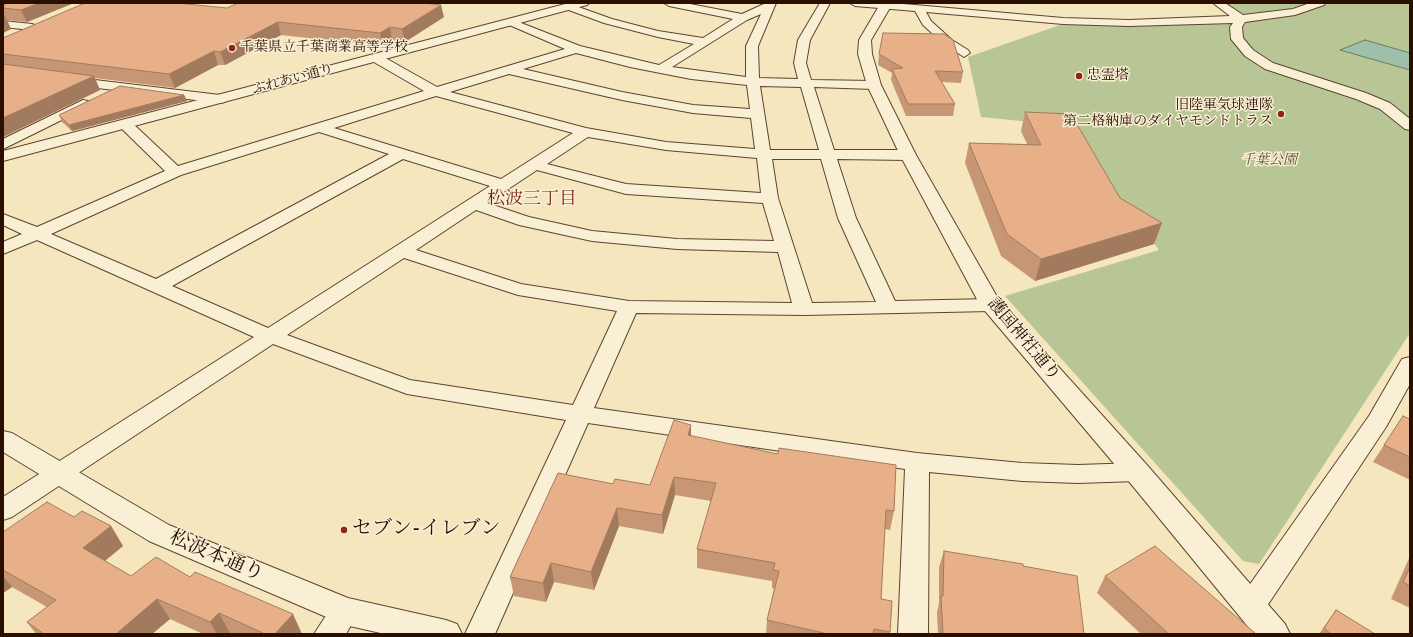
<!DOCTYPE html>
<meta charset="utf-8">
<style>
body{margin:0}
#map{position:relative;width:1413px;height:637px;overflow:hidden;background:#f6e6be;font-family:"IM FELL Double Pica",serif}
canvas{display:block}
.frame{position:absolute;inset:0;border:4px solid #2a0e00;pointer-events:none}
</style>
<div id="map">
<canvas width="1413" height="637"></canvas>
<div class="frame"></div>
</div>
<script>
const context = document.querySelector('canvas').getContext('2d');
context.lineJoin = 'round';
function fill(path, color) { context.fillStyle = color; context.fill(path, 'evenodd'); }
const toPath = rows => new Path2D(rows.map(r => 'M' + r).join(''));
function stroke(path, color, width, dash) { context.strokeStyle = color; context.lineWidth = width; context.lineCap = dash ? 'butt' : 'round'; context.setLineDash(dash || []); context.stroke(path); }
function drawText(font, color, halo, rows, align = 'center') {
  context.font = font + ' "IM FELL Double Pica","Noto Serif JP",serif'; context.lineWidth = 3; context.setLineDash([]); context.textBaseline = 'middle'; context.strokeStyle = halo; context.fillStyle = color; for (const [text, x, y, turn = 0] of rows) {
    context.save(); context.translate(x, y); context.rotate((+turn || 0) * Math.PI / 180); context.textAlign = isNaN(turn) ? turn : align; if (halo) context.strokeText(text, 0, 0); context.fillText(text, 0, 0); context.restore();
  }
}
fill(toPath([
 [1225,3,1410,3,1410,333,1259,564,1243,561,1005,296,1159,250,1061,125,981,117,968,57,1060,25,1246,21]
]), '#b8c695');
const water = toPath([
 [1365,40,1410,53,1410,70,1340,50,1365,40]
]);
fill(water, '#9ec0ab');
stroke(water, '#707967', 1);
const minor = toPath([
 [664,3,685,3,742,14,766,3,776,3,758,46,759,78,798,79,794,63,798,40,820,3,830,3,810,40,806,63,811,80,874,81,881,85,874,89,814,87,834,150,908,150,913,152,916,155,913,158,908,160,837,159,856,218,895,301,991,299,998,301,1001,305,998,309,991,311,804,315,636,313,594,408,917,453,1022,463,1078,465,1137,463,1146,466,1149,472,1146,478,1137,481,1078,483,1022,481,929,472,928,634,898,634,905,469,588,423,495,634,465,634,566,420,407,394,273,344,12,517,3,520,3,497,254,337,37,240,3,254,3,242,22,234,3,225,3,214,37,227,165,171,120,127,118,124,120,121,130,121,178,166,424,91,372,61,370,58,372,55,380,55,437,87,565,49,507,24,505,22,511,19,580,46,659,65,694,44,658,37,604,23,566,9,565,7,566,5,570,4,612,19,658,31,703,38,733,19,669,6,664,3],
 [761,14,746,46,746,77,672,67,747,20,761,14],
 [576,53,630,67,691,79,747,85,750,109,693,105,622,92,523,69,576,53],
 [509,74,622,100,693,113,751,118,755,149,666,142,586,128,450,92,509,74],
 [760,86,801,87,819,150,770,150,760,86],
 [436,96,573,133,501,179,334,128,436,96],
 [319,132,389,154,156,279,51,234,181,175,319,132],
 [588,137,666,150,757,158,761,193,626,184,547,164,588,137],
 [403,159,490,186,268,328,172,286,403,159],
 [772,159,821,159,838,218,876,302,812,303,778,198,772,159],
 [537,170,626,194,763,203,774,241,677,239,592,231,529,217,487,203,537,170],
 [476,210,519,225,592,241,677,249,778,252,792,303,629,301,521,284,416,250,476,210],
 [404,258,518,295,617,311,573,405,410,380,287,335,404,258],
 [850,3,892,3,1063,18,1129,20,1230,16,1213,3,1225,3,1243,15,1293,9,1310,3,1325,3,1324,5,1295,15,1245,22,1242,27,1243,38,1253,50,1273,63,1366,93,1390,103,1410,119,1410,130,1405,129,1380,109,1356,99,1265,69,1245,56,1231,39,1230,27,1233,23,1129,26,1063,24,926,12,931,21,952,40,968,50,970,53,964,57,944,44,923,25,915,11,855,6,850,3],
 [3,21,32,24,38,27,32,30,3,27,3,21],
 [70,77,220,95,225,96,227,99,225,102,220,103,65,84,64,81,70,77],
 [83,100,88,101,90,104,88,107,3,149,3,139,83,100],
 [1410,357,1410,384,1386,427,1261,615,1251,618,1241,615,1237,606,1241,597,1369,416,1402,359,1410,357],
 [345,599,355,602,359,611,346,634,314,634,335,602,345,599]
]);
const tertiary = toPath([
 [569,3,589,3,587,5,3,161,3,151,569,3],
 [883,3,889,4,891,6,871,40,872,54,881,85,916,155,1000,302,1147,465,1285,624,1290,634,1254,634,1127,479,980,305,900,155,867,85,858,54,859,40,879,6,883,3],
 [3,431,12,433,169,525,348,598,446,620,457,624,462,634,385,634,345,625,149,541,3,452,3,431]
]);
stroke(minor, '#5d4430', 2);
stroke(tertiary, '#5d4430', 2);
fill(minor, '#f9efd5');
fill(tertiary, '#f9efd5');
fill(toPath([
 [8,3,74,3,27,22,7,20,11,29,3,33,3,5],
 [227,8,444,17,405,42,392,40,383,46,281,35,225,65,218,65,175,88,95,78,100,90,3,137,3,38],
 [879,54,963,72,961,83,941,82,955,104,953,116,906,116,891,80,892,73,878,65],
 [184,95,187,101,72,131,62,122,59,115],
 [1025,112,1120,198,1162,223,1154,244,1035,281,1001,256,965,163,969,143,1027,144,1021,131],
 [1403,416,1410,419,1410,480,1373,462],
 [691,436,894,511,890,530,885,529,881,599,890,632,890,634,766,634,767,620,774,589,772,588,772,581,697,568,697,549,711,501,675,495,663,534,619,526,594,590,554,582,546,602,514,596,510,577,613,484,650,485],
 [74,517,111,526,123,546,105,561,131,576,190,577,302,634,233,634,230,633,229,634,203,634,170,619,152,634,36,634,27,622,47,607,12,587,3,593,3,532],
 [944,551,1084,634,938,634,937,612,939,603,939,567],
 [1410,556,1410,608,1391,599],
 [1105,576,1256,634,1141,634,1097,593],
 [1336,610,1375,634,1319,634]
]), '#c79775');
fill(toPath([
 [39,3,74,3,27,22,21,10],
 [441,5,444,17,405,42,402,29],
 [5,16,11,29,3,33,3,17],
 [278,22,281,35,225,65,220,52],
 [390,27,392,40,383,46,380,33],
 [214,51,218,65,175,88,169,74],
 [94,76,100,90,3,137,3,118],
 [184,95,187,101,72,131,69,125],
 [1162,223,1154,244,1035,281,1041,259],
 [691,425,691,443,688,435],
 [674,477,675,495,663,534,662,515],
 [617,508,619,526,594,590,591,572],
 [111,526,123,546,96,568,83,548],
 [551,563,554,582,546,602,543,583],
 [3,576,12,587,3,593],
 [157,599,170,619,152,634,116,634],
 [219,613,230,633,229,634,217,634,210,622],
 [293,614,302,634,275,634]
]), '#a27b5f');
const building = toPath([
 [8,3,39,3,21,10,3,8,3,5,8,3],
 [85,3,177,3,227,8,238,3,424,3,441,5,402,29,390,27,380,33,278,22,220,52,214,51,169,74,3,54,3,38,85,3],
 [883,33,944,34,953,40,963,72,935,71,955,104,908,104,892,69,903,68,879,54,883,33],
 [3,64,94,76,3,118,3,64],
 [120,86,184,95,69,125,59,115,120,86],
 [1025,112,1071,114,1120,198,1162,223,1041,259,1007,234,969,143,1041,145,1025,112],
 [1403,416,1410,419,1410,457,1384,445,1403,416],
 [674,420,691,425,688,435,778,454,779,448,896,465,894,511,886,510,881,599,892,601,890,632,874,629,873,634,828,634,767,620,779,571,773,570,775,563,697,549,716,483,674,477,662,515,617,508,591,572,551,563,543,583,510,577,558,473,613,484,615,479,650,485,674,420],
 [47,502,74,517,82,511,111,526,83,548,131,576,156,557,190,577,195,572,293,614,275,634,265,634,219,613,210,622,157,599,116,634,44,634,27,622,56,600,3,570,3,532,47,502],
 [1155,546,1256,634,1169,634,1105,576,1155,546],
 [944,551,1023,564,1023,566,1077,576,1084,634,943,634,941,596,943,596,944,551],
 [1410,567,1410,586,1403,582,1410,567],
 [1336,610,1375,634,1331,634,1324,628,1336,610]
]);
fill(building, '#e7b088');
stroke(building, '#a27b5f', 1);
for (const [x, y, r, color] of [
 [232,48,4,"#8f2418"],
 [1079,76,4,"#8f2418"],
 [1281,114,4,"#8f2418"],
 [344,530,4,"#8f2418"]
]) { const dot = new Path2D(); dot.arc(x, y, r, 0, 2 * Math.PI); context.fillStyle = color; context.fill(dot); stroke(dot, '#f9efd5', 1.5); }
drawText('14px', '#2a0e00', '#f9efd5', [
 ["千葉県立千葉商業高等学校",240,48],
 ["忠霊塔",1087,76],
 ["旧陸軍気球連隊",1273,106,"right"],
 ["第二格納庫のダイヤモンドトラス",1273,122,"right"]
], 'left');
drawText('14px', '#2a0e00', '#f9efd5', [
 ["ふれあい通り",293,80,-15]
]);
drawText('italic 14px', '#5c4e34', '#f9efd5', [
 ["千葉公園",1269,161]
]);
drawText('17px', '#2a0e00', '#f9efd5', [
 ["護国神社通り",1023,340,50]
]);
drawText('18px', '#7a1f14', '#f9efd5', [
 ["松波三丁目",532,200]
]);
drawText('20px', '#2a0e00', '#f9efd5', [
 ["セブン-イレブン",352,530]
], 'left');
drawText('20px', '#2a0e00', '#f9efd5', [
 ["松波本通り",216,557,23]
]);
</script>
